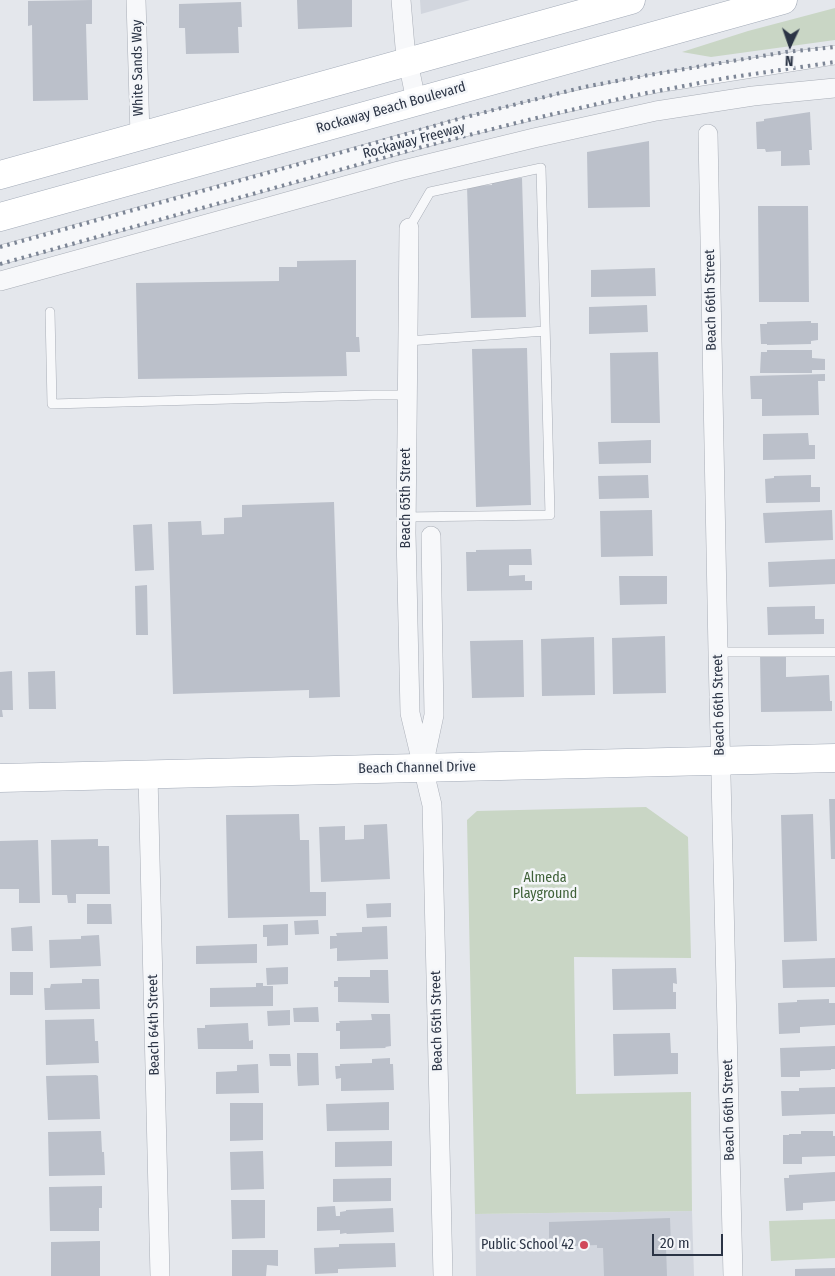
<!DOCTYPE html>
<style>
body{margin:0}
#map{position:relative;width:835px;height:1276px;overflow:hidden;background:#e4e7ec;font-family:"Fira Sans Condensed",sans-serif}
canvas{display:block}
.north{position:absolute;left:765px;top:20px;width:50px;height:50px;-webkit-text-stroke:4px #f4f6f9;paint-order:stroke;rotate:183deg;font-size:14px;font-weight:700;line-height:20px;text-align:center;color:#2b3445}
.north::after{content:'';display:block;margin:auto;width:18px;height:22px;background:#2b3445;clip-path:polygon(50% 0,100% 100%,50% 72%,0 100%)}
.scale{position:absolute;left:652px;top:1234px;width:71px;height:22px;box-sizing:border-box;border:2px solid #2b3445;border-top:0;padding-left:6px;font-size:15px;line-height:18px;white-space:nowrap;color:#2b3445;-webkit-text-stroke:4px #f4f6f9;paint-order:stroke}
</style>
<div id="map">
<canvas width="835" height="1276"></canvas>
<div class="north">N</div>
<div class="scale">20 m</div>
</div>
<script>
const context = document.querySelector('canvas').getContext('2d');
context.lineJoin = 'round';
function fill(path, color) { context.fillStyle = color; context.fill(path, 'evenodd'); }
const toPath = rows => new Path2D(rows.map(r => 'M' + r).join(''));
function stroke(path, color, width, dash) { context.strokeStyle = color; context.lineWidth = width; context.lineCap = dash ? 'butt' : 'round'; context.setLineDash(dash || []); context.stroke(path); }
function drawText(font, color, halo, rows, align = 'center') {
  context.font = font + ' "Fira Sans Condensed",sans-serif'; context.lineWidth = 5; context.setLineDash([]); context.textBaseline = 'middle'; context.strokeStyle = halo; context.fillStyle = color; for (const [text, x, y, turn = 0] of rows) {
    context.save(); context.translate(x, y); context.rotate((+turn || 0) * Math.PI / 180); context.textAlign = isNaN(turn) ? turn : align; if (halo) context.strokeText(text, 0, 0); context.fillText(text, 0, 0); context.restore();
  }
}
fill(toPath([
 [420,0,470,0,421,14],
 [692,1211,694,1276,476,1276,475,1214]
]), '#d2d6de');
fill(toPath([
 [835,8,835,40,711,57,682,52,748,31],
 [646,807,688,837,691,958,574,957,576,1094,691,1092,692,1211,475,1214,467,820,477,811],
 [835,1219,835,1258,771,1261,769,1221]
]), '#c9d6c5');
fill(toPath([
 [92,0,92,24,86,24,88,100,33,101,32,25,28,26,28,1],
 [297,0,352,0,352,27,298,29],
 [241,2,242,27,238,27,239,53,186,54,185,28,179,28,179,4],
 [810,112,812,150,809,150,810,165,781,166,781,151,766,152,765,149,757,149,756,122,764,121,764,119],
 [649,141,650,207,588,208,587,152],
 [522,178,526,317,471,318,467,186,492,185,492,182,504,181,504,179],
 [758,206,808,206,809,302,759,302],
 [356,260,356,337,359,337,360,352,346,352,347,376,138,379,136,283,279,281,279,267,297,267,297,261],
 [655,268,656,296,591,297,591,270],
 [647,305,648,332,589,334,589,307],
 [811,321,811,323,818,323,818,340,811,341,811,344,767,345,767,344,761,344,760,324,767,324,767,322],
 [527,348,531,505,476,507,472,349],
 [767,350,812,350,812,358,825,359,825,370,812,370,812,373,760,373,761,352,767,352],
 [658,352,660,423,611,423,610,353],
 [825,374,825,381,818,381,819,415,762,416,762,399,751,399,750,376],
 [808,433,809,445,815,445,815,459,763,460,763,434],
 [651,440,651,463,599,464,598,442],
 [648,475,649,498,599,499,598,476],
 [811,475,811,487,820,487,820,502,766,503,765,479,774,478,774,476],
 [334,502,340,697,309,698,309,690,173,694,168,522,201,521,202,535,224,534,224,518,242,517,242,505],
 [652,510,653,556,601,557,600,511],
 [832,510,833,540,765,543,763,513],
 [152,524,154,570,135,571,133,525],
 [531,549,532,565,509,565,509,576,525,575,525,581,532,581,532,590,467,591,466,552,476,552,476,550],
 [835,559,835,584,769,587,768,562],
 [619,576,667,576,667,604,620,605],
 [147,585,148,635,136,635,135,586],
 [815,606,815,619,824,619,824,634,768,635,767,607],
 [665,636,666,693,613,694,612,638],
 [594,637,595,695,542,696,541,639],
 [523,640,524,697,472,698,470,641],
 [760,654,786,654,786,677,829,675,830,701,832,701,832,711,761,712],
 [12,671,13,710,2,710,3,717,0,717,0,672],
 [55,671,56,709,29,709,28,672],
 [829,799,835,799,835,859,831,859],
 [299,814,300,840,309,840,310,892,326,892,326,916,228,918,226,815],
 [813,814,817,941,784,942,781,815],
 [387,824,390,879,321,882,319,827,345,826,345,840,364,839,364,825],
 [98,839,98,846,109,846,110,894,76,894,76,903,68,903,67,895,52,895,51,840],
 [38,840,40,903,19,903,19,889,0,889,0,841],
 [391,903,391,917,367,918,366,904],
 [87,904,111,904,112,924,87,924],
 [318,920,319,934,295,935,294,921],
 [288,924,288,945,267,946,267,937,263,937,263,925],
 [32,926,33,951,12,951,11,928],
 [387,926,388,959,337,961,337,948,330,949,330,936,337,936,336,933,362,932,362,927],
 [99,935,101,966,50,968,49,940,81,939,81,936],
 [257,944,257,963,196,964,196,946],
 [835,958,835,987,783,988,782,960],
 [288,967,288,984,267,985,266,968],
 [676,968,677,984,673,983,673,992,676,992,676,1009,613,1010,612,969],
 [370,970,388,970,389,1003,338,1002,338,987,334,987,334,981,338,981,338,977,370,977],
 [10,972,33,972,33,995,10,995],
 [82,979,99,979,100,1009,45,1010,44,988,50,988,51,984,82,983],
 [256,983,263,983,263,986,273,986,273,1006,210,1007,210,988,256,987],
 [829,999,829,1003,835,1003,835,1025,800,1027,800,1033,779,1034,778,1003,797,1002,797,1000],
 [318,1007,319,1022,294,1022,293,1008],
 [290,1010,290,1025,268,1026,267,1011],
 [371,1014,390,1014,391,1046,385,1047,386,1048,340,1049,340,1031,336,1031,336,1023,340,1023,339,1021,372,1020],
 [94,1019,95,1041,98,1041,99,1063,46,1065,45,1020],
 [248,1023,249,1041,253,1040,253,1049,198,1049,197,1028,205,1028,205,1025],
 [670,1033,671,1053,678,1053,678,1074,614,1076,613,1034],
 [835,1046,835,1069,831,1069,831,1070,800,1071,800,1077,781,1077,780,1048],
 [297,1053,318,1053,319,1085,298,1086,297,1069,305,1069,297,1069],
 [269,1054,290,1054,291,1066,270,1066],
 [390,1058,390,1064,393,1064,394,1090,341,1091,341,1078,336,1079,335,1066,340,1066,340,1064,372,1063,372,1059],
 [258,1064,259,1093,216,1094,216,1072,237,1071,237,1065],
 [96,1075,98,1076,100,1119,48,1120,46,1076],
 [835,1087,835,1114,782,1116,781,1091,799,1091,799,1088],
 [389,1102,389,1130,327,1131,326,1104],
 [230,1103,263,1103,263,1140,230,1141],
 [101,1131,102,1152,104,1152,105,1175,49,1176,48,1132],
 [801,1131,833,1131,833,1136,835,1136,835,1156,802,1157,802,1164,783,1164,783,1135,789,1135,789,1134,801,1134],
 [392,1141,392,1166,335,1167,335,1142],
 [263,1151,264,1189,231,1190,230,1152],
 [835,1172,835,1201,803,1203,803,1210,786,1211,784,1178,789,1178,789,1175],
 [391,1178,391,1201,333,1202,333,1179],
 [102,1186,102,1208,99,1208,99,1231,50,1231,49,1187],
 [231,1200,265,1200,265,1238,232,1239],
 [335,1206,336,1216,340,1216,340,1212,346,1211,346,1210,393,1208,394,1232,347,1234,346,1233,340,1234,340,1230,317,1231,317,1207],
 [670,1218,671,1246,666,1246,667,1276,604,1276,603,1248,597,1248,597,1245,549,1247,549,1222],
 [100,1241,100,1276,51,1276,51,1242],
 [395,1243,396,1267,338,1269,338,1273,315,1274,314,1248,339,1247,339,1244],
 [232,1250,278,1250,278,1266,267,1265,266,1276,232,1276],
 [835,1268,835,1276,795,1276,795,1269]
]), '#bbc0ca');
const lane = toPath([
 [50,312,52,404,373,395,407,395],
 [408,341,545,331],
 [406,517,550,515,541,168,430,192,409,228],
 [718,652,835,652]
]);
const street = toPath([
 [136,0,140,136],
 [401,0,405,47,416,101],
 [708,134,718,652,733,1276],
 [409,228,406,533,410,713,432,805,443,1276],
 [0,255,456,129,560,104,657,83,835,55],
 [0,281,399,171,534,138,656,111,753,96,835,88],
 [424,762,434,715,431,536],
 [148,775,160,1276]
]);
const primary = toPath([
 [0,175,631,0],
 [0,217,783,0],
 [0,778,835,758]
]);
stroke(lane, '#a9aeb7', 10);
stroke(street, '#a9aeb7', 20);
stroke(primary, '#a3abb8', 29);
stroke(lane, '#f7f8fa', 9);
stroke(street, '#f7f8fa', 19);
stroke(primary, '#fff', 28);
stroke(toPath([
 [0,247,357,148,458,119,584,87,649,75,786,52,835,47],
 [0,264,422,147,532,119,636,95,726,78,835,62]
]), '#7d8696', 4, [2.5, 5]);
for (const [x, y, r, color] of [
 [584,1245,5,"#d1495b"]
]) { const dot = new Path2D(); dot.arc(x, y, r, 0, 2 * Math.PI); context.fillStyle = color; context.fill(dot); stroke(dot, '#f4f6f9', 2); }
drawText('14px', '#2b3445', '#f4f6f9', [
 ["White Sands Way",138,68,-91],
 ["Rockaway Beach Boulevard",391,108,-16],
 ["Rockaway Freeway",414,141,-15],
 ["Beach 66th Street",711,300,-91],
 ["Beach 65th Street",406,498,-90],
 ["Beach 66th Street",719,705,-91],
 ["Beach Channel Drive",417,768,-1],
 ["Beach 65th Street",437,1021,-91],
 ["Beach 64th Street",154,1025,-91],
 ["Beach 66th Street",729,1110,-91]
]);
drawText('14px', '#3f6138', '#f4f6f9', [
 ["Almeda",545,878],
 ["Playground",545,894]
]);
drawText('14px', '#2b3445', '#f4f6f9', [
 ["Public School 42",574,1245]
], 'right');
</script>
